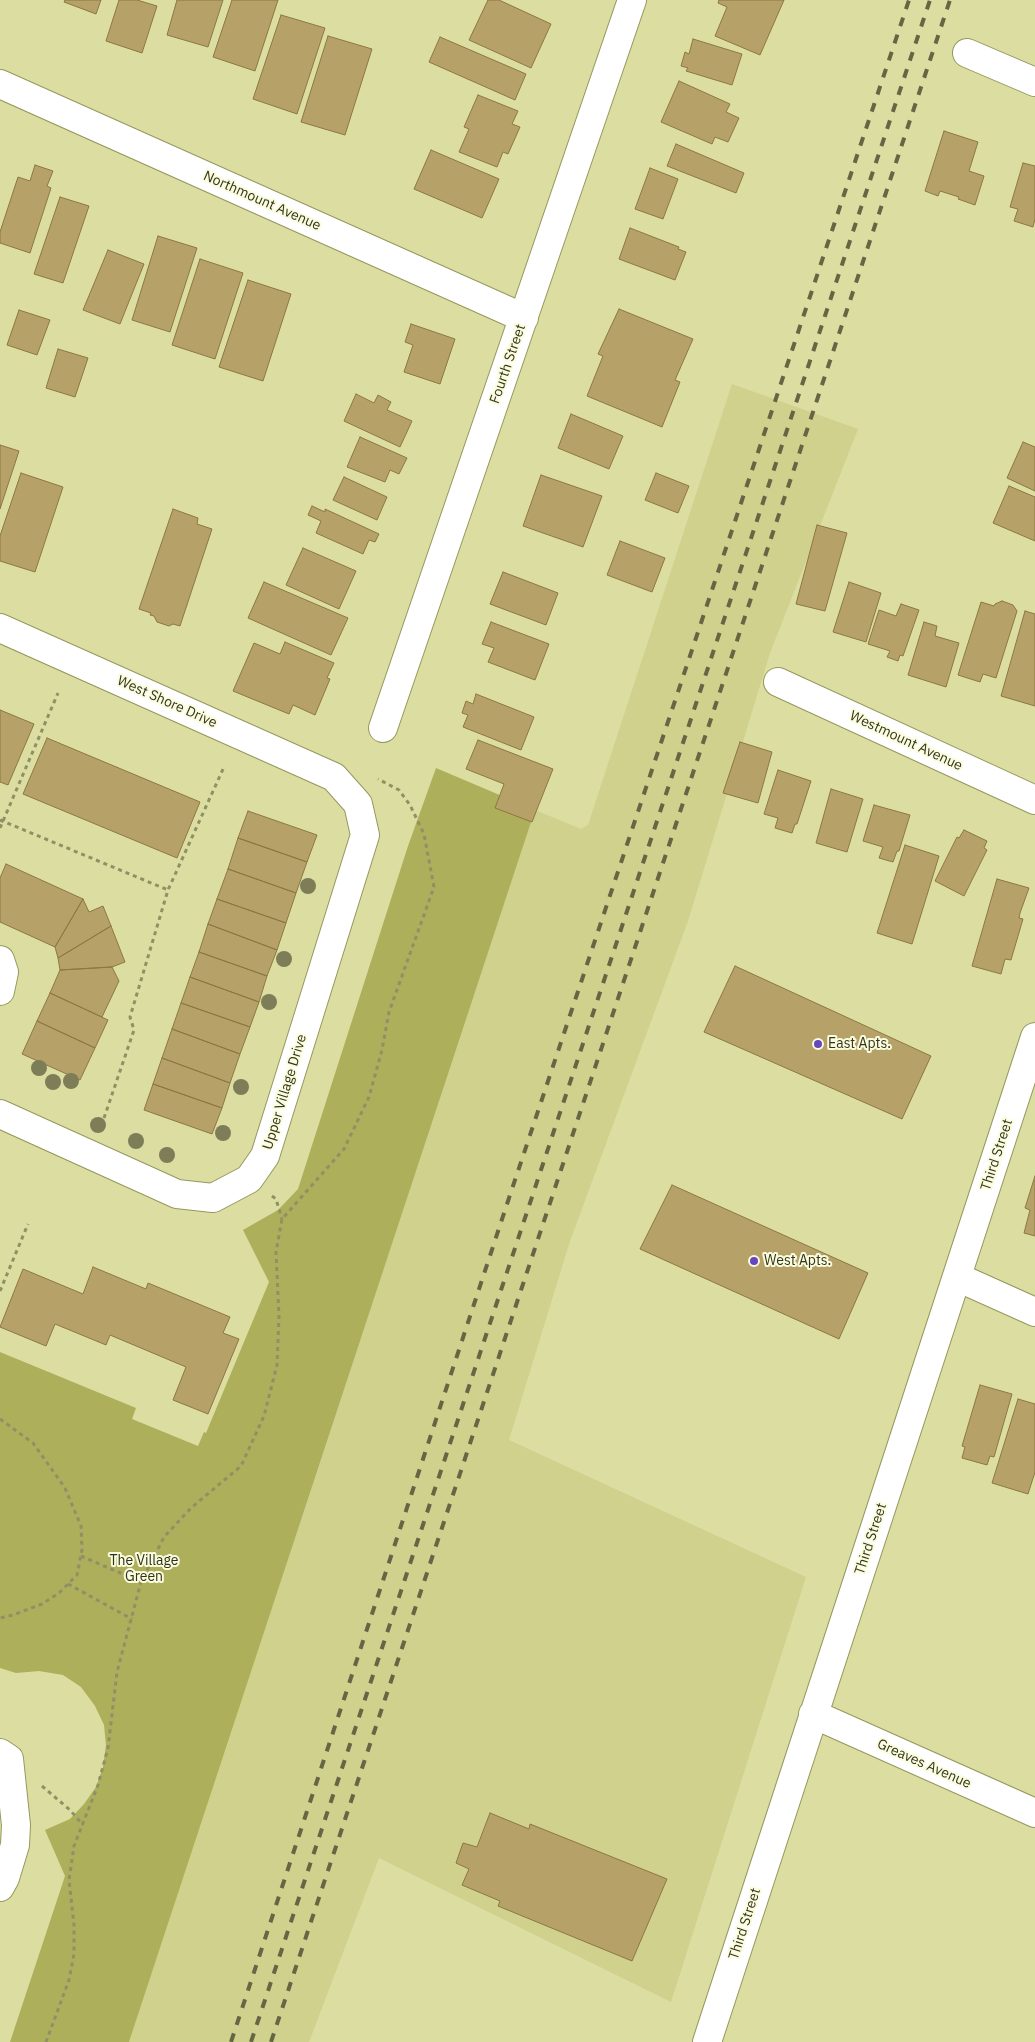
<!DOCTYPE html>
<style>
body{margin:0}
canvas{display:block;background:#dbdda1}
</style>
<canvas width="1035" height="2042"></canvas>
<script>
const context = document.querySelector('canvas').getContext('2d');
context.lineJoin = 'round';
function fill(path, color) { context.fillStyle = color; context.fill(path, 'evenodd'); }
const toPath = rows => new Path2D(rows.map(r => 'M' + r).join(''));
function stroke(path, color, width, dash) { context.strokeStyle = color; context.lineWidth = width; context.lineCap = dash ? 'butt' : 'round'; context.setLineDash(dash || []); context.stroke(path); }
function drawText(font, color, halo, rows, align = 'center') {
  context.font = font + ' "IBM Plex Sans",sans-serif'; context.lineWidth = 4; context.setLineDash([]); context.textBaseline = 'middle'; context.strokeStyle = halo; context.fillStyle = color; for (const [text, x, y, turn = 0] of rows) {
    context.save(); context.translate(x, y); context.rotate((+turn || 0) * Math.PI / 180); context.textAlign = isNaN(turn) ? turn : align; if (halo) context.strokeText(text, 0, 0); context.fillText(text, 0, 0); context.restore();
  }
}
fill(toPath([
 [732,384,858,429,770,653,688,921,569,1244,509,1440,806,1577,671,2002,379,1858,309,2042,129,2042,535,810,581,829,588,825]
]), '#cfd18d');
fill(toPath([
 [436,768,535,810,129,2042,10,2042,65,1876,45,1830,70,1819,84,1804,96,1787,103,1767,106,1745,104,1725,95,1706,81,1687,63,1675,39,1671,16,1673,0,1668,0,1352,136,1408,132,1419,198,1446,204,1432,206,1433,269,1282,243,1230,278,1210,298,1189,408,846]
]), '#aeaf5b');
const building = toPath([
 [65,0,101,0,96,14,64,2,65,0],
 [119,0,137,0,157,6,142,53,106,41,119,0],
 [177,0,223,0,208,47,167,35,177,0],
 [232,0,278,0,255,71,213,57,232,0],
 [488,0,499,0,551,24,531,68,469,40,488,0],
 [719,0,784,0,760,55,715,36,727,7,718,3,719,0],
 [281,15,325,28,297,114,253,99,281,15],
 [328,36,372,49,345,135,301,122,328,36],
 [440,37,526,74,515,100,429,62,440,37],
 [693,39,742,54,732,85,686,71,688,68,681,66,685,52,689,54,693,39],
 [679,81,730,104,726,112,739,118,728,142,715,137,712,144,661,122,679,81],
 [478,95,518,111,512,124,520,127,508,154,503,152,497,167,459,152,469,129,464,127,478,95],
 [944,131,978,142,969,171,984,176,975,205,958,199,959,197,940,191,938,196,925,191,944,131],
 [676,144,744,173,736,193,667,166,676,144],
 [431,150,499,179,482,218,414,189,431,150],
 [1023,163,1035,166,1035,219,1033,227,1014,221,1018,209,1010,207,1023,163],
 [35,165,53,171,47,186,51,188,30,253,0,243,0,232,18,177,30,181,35,165],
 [650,168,678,179,663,219,635,209,650,168],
 [60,197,89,206,63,283,34,274,60,197],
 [630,228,679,247,678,249,686,252,675,280,619,259,630,228],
 [158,236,197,248,170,332,132,320,158,236],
 [108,250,144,264,120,324,83,310,108,250],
 [200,259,243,273,215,359,172,345,200,259],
 [248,280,291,294,263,381,219,367,248,280],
 [619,309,693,339,675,380,680,382,662,427,587,396,603,356,598,354,619,309],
 [19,310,50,320,37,355,7,345,19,310],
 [411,324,455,339,440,384,404,372,413,345,405,342,411,324],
 [58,349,88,358,75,397,46,388,58,349],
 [356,394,374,403,378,395,391,402,387,410,412,421,400,447,344,421,356,394],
 [571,414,623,436,609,469,558,448,571,414],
 [360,437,407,458,399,474,390,470,385,482,347,467,360,437],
 [1023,442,1035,447,1035,491,1007,478,1023,442],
 [0,445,19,451,0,509,0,445],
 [21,473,63,487,35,572,0,561,0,536,21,473],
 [656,473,689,486,678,513,645,500,656,473],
 [541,475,602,496,583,547,523,526,541,475],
 [344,477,387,497,377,520,333,500,344,477],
 [1009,486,1035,497,1035,541,993,523,1009,486],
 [312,506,325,512,325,509,379,534,375,542,369,540,363,554,316,533,321,521,308,515,312,506],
 [173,509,198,518,197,524,212,529,180,626,173,624,169,626,157,622,154,616,150,615,151,613,139,609,173,509],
 [817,525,847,533,825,611,796,604,817,525],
 [620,541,665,558,652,592,607,575,620,541],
 [303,548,356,571,339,609,286,585,303,548],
 [503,572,558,593,546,625,490,604,503,572],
 [264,582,348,618,331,655,248,618,264,582],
 [849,582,881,593,866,642,833,632,849,582],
 [1002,601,1013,605,1017,611,996,678,983,674,980,682,958,675,981,602,994,606,995,604,1002,601],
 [901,604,919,610,903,656,900,655,898,661,887,657,890,651,868,644,879,610,896,616,901,604],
 [1025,611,1035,614,1035,706,1001,696,1025,611],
 [491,622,549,644,535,680,488,662,494,648,482,644,491,622],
 [924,622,937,626,935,636,959,643,946,687,908,675,924,622],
 [285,642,334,663,327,678,330,679,315,715,293,705,289,714,233,691,254,643,280,654,285,642],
 [476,694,534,717,521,750,463,727,468,715,462,713,466,701,473,704,476,694],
 [0,710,34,724,8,785,0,782,0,710],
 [47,738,200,802,177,858,23,794,47,738],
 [478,740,553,769,532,822,495,808,504,784,466,769,478,740],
 [740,742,772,752,758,803,723,793,740,742],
 [778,770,811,781,797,824,795,824,792,833,775,828,778,818,764,814,778,770],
 [831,789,863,799,847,852,816,843,831,789],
 [874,805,910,815,899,851,897,851,893,862,879,858,883,847,863,841,874,805],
 [248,811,317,835,307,862,238,838,248,811],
 [964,830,987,841,984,848,987,850,964,896,935,881,957,837,959,838,964,830],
 [238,838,307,862,296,893,228,869,238,838],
 [905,845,939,856,912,944,877,933,905,845],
 [6,864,83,899,55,947,0,922,0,878,6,864],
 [228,869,296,893,286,923,217,899,228,869],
 [997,879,1029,888,1020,913,1019,918,1023,919,1011,960,1005,959,1001,974,972,966,997,879],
 [83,899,89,912,103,906,111,926,58,958,55,947,83,899],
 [217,899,286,923,277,950,208,924,217,899],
 [208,924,277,950,267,976,199,952,208,924],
 [111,926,125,962,112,967,60,970,58,958,111,926],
 [199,952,267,976,259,1002,190,977,199,952],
 [735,966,931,1056,902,1119,704,1032,735,966],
 [112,967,119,981,102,1017,50,993,60,970,112,967],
 [190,977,259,1002,250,1027,181,1003,190,977],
 [50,993,108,1020,95,1048,37,1021,50,993],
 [181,1003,250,1027,240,1054,172,1029,181,1003],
 [37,1021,95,1048,80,1080,22,1054,37,1021],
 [172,1029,240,1054,230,1083,162,1058,172,1029],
 [162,1058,230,1083,222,1108,153,1084,162,1058],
 [153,1084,222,1108,212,1134,144,1110,153,1084],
 [1035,1176,1035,1236,1024,1233,1030,1210,1025,1208,1035,1176],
 [672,1185,868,1273,839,1339,640,1249,672,1185],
 [93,1267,146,1289,148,1283,230,1317,223,1333,239,1339,208,1414,173,1400,186,1367,110,1335,106,1345,55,1324,46,1346,0,1327,23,1269,83,1294,93,1267],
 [980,1385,1012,1394,994,1457,990,1456,987,1465,962,1458,965,1447,962,1446,980,1385],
 [1018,1399,1035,1404,1035,1472,1028,1494,992,1483,1018,1399],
 [490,1813,529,1829,530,1824,667,1879,632,1961,498,1906,500,1901,462,1885,469,1869,456,1863,463,1843,477,1847,490,1813]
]);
fill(building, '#b6a169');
stroke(building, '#8c7841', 1);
const minor = toPath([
 [967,53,1035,82],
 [0,84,524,318],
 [0,628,334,777,358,804,365,835,265,1156,249,1179,213,1198,177,1194,0,1114],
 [778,682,1035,800],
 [383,728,632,0],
 [0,960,4,972,0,991],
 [957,1277,1035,1312],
 [813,1714,1035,1813],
 [0,1753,9,1759,16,1825,15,1845,5,1878,0,1887],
 [707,2042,1035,1037]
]);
stroke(minor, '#96985e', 30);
stroke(toPath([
 [0,820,168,890],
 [0,828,58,693],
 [104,1118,134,1030,130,1017,168,890,224,767],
 [272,1196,276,1199,282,1219],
 [0,1291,28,1224],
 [0,1419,33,1443,65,1488,81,1526,82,1550,77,1575,59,1593,42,1604,13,1615,0,1618],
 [81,1556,141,1582],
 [68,1584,132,1619],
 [42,1786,70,1810,83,1825],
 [46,2042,69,1980,74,1954,74,1925,69,1880,74,1846,98,1785,108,1748,117,1672,141,1582,164,1537,191,1508,241,1466,264,1416,277,1365,279,1316,276,1252,282,1219,344,1149,369,1097,382,1050,389,1012,434,887,424,834,410,805,399,790,378,779]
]), '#8f9065', 3, [4, 4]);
stroke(minor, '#fff', 28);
stroke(toPath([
 [231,2042,509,1198,909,0],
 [251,2042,930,0],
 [271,2042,950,0]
]), '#664', 4, [9, 9]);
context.fillStyle = '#7d7e58';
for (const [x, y] of [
 [308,886],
 [284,959],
 [269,1002],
 [39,1068],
 [71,1081],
 [53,1082],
 [241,1087],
 [98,1125],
 [223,1133],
 [136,1141],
 [167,1155]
]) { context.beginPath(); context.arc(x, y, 8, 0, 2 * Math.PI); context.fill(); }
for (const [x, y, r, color] of [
 [818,1044,5,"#6546bf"],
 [754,1261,5,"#6546bf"]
]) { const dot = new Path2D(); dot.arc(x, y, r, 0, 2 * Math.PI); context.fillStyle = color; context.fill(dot); stroke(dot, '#fafcde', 2); }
drawText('14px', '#35351d', '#fafcde', [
 ["Northmount Avenue",262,201,24],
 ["Fourth Street",508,364,-71],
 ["West Shore Drive",167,702,24],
 ["Westmount Avenue",906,741,25],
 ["Upper Village Drive",285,1092,-73],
 ["Third Street",997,1155,-72],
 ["Third Street",871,1539,-72],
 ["Greaves Avenue",924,1764,24],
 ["Third Street",745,1924,-72]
]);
drawText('14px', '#35351d', '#fafcde', [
 ["East Apts.",828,1044],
 ["West Apts.",764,1261]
], 'left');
drawText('14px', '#30311c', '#fafcde', [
 ["The Village",144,1561],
 ["Green",144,1577]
]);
</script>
